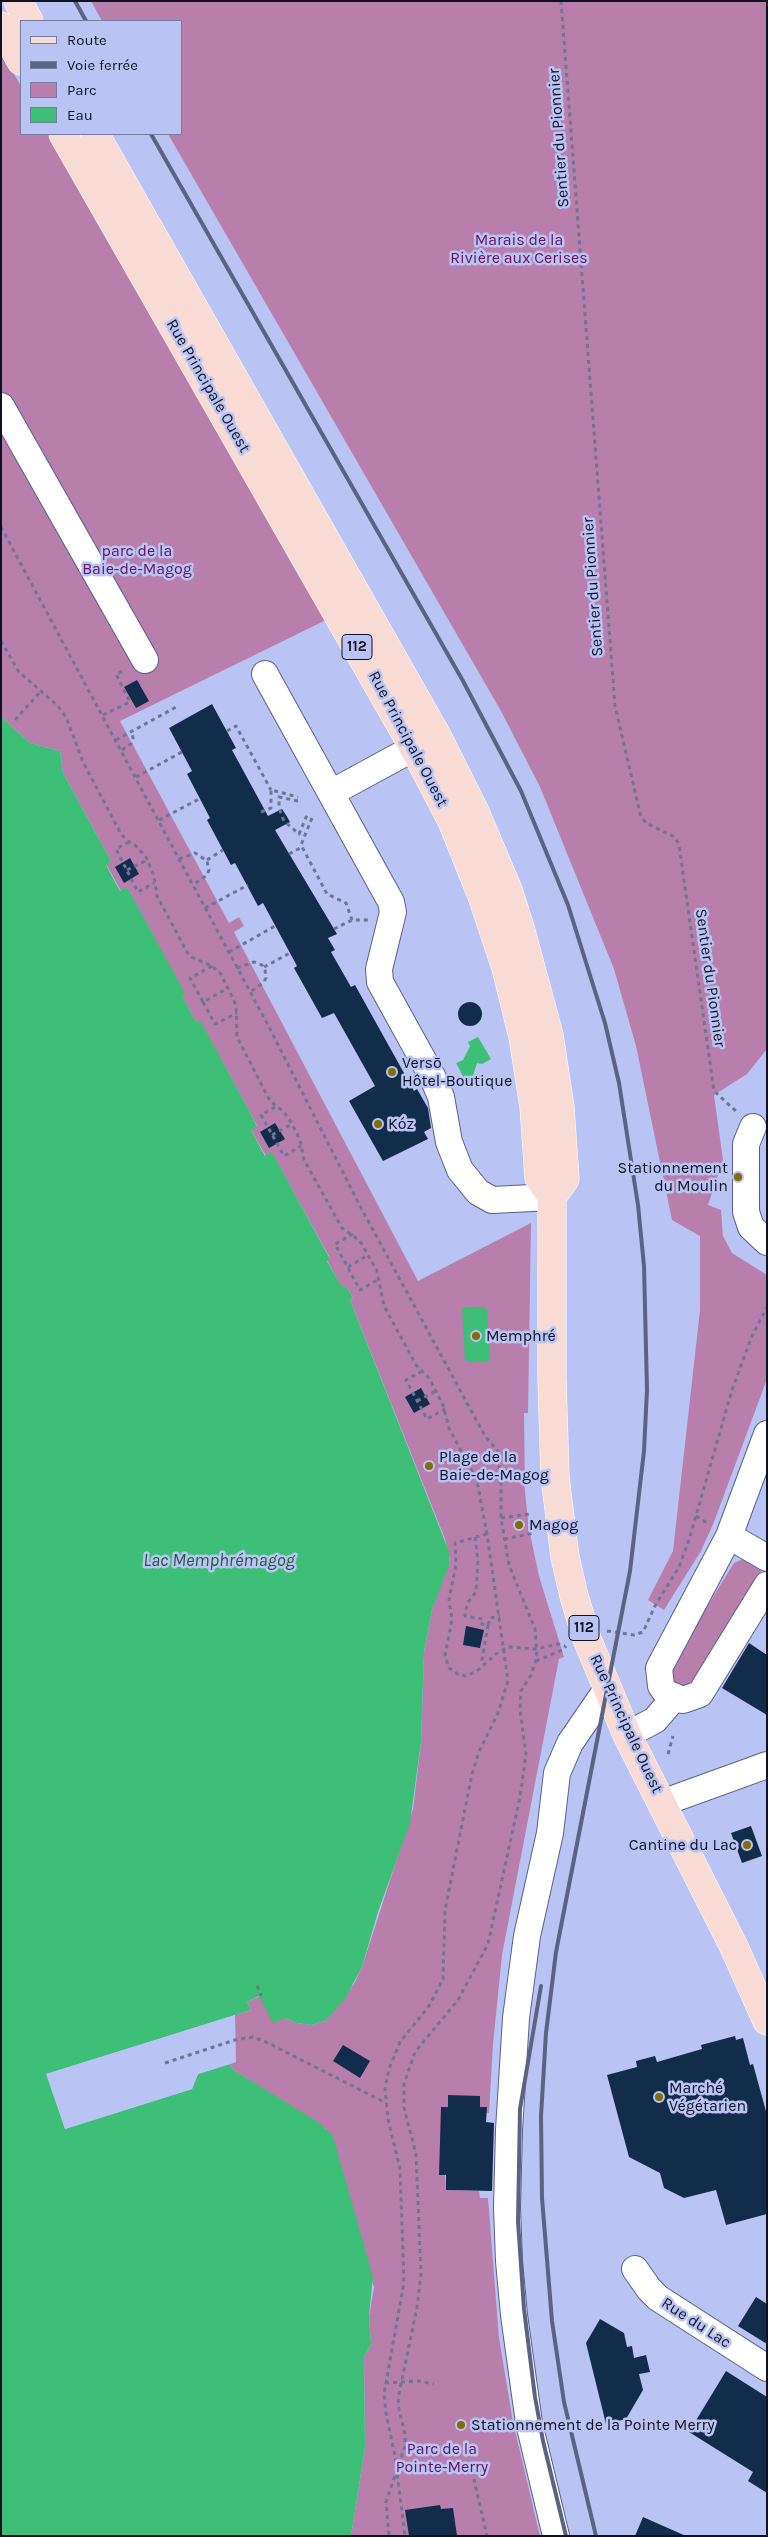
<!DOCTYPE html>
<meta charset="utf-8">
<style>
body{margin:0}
#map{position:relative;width:768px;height:2537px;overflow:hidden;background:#bac4f4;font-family:Karla,sans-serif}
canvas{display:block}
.frame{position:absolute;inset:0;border:2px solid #0e1121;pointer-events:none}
.legend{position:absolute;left:20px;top:20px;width:162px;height:115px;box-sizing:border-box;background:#bac4f4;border:1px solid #757ca0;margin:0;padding:6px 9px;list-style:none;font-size:15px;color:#0e1121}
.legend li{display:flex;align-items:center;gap:10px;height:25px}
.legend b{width:25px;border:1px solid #757ca0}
</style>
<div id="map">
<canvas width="768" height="2537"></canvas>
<div class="frame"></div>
<ul class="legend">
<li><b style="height:6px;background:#f8dbd4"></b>Route</li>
<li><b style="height:6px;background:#5c6281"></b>Voie ferrée</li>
<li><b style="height:14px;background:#b97fac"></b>Parc</li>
<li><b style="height:14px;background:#3ebf78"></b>Eau</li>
</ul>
</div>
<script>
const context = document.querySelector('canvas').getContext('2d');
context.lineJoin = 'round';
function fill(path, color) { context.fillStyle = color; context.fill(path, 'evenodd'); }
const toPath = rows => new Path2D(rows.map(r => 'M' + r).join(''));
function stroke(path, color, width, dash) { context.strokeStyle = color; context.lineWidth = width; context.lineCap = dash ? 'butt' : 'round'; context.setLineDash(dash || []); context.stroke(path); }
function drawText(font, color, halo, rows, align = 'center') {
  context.font = font + ' Karla,sans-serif'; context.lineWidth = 5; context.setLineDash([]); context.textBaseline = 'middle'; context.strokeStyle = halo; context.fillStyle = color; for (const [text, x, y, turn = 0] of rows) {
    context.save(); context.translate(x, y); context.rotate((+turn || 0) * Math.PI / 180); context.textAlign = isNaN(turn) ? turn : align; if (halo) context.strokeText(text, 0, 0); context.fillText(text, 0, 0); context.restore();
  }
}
fill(toPath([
 [91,1,767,1,767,1049,747,1074,714,1095,723,1160,708,1205,721,1210,723,1236,732,1253,767,1275,767,1379,714,1522,701,1551,664,1610,648,1600,673,1551,700,1310,700,1236,672,1220,636,1046,614,969,540,787,501,711,168,134,181,134,181,21,102,21],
 [1,52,21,86,21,134,49,134,328,619,120,721,229,923,239,917,244,926,234,932,418,1281,531,1223,528,1413,524,1413,525,1492,529,1529,539,1576,564,1657,559,1659,502,1955,493,2044,489,2113,441,2107,446,2190,479,2191,480,2198,488,2198,499,2338,513,2422,540,2536,351,2536,365,2448,364,2357,371,2344,369,2316,374,2287,326,2129,232,2069,230,2064,236,2062,235,2015,251,2010,247,2002,260,1996,284,2018,297,2023,311,2025,325,2021,354,1984,362,1967,413,1809,421,1742,424,1652,432,1610,450,1559,445,1539,350,1300,353,1298,346,1286,342,1288,327,1260,330,1258,272,1153,266,1156,251,1130,257,1126,251,1114,200,1021,196,1022,181,995,184,993,127,888,121,891,106,864,111,861,63,773,60,751,30,743,1,717],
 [743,1559,760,1568,762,1576,697,1685,680,1688,670,1678,673,1661,734,1563]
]), '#b97fac');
fill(toPath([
 [1,717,30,743,60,751,63,773,111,861,106,865,120,891,127,887,185,993,182,996,196,1022,200,1020,251,1114,257,1127,251,1130,265,1156,272,1152,330,1259,327,1261,342,1287,346,1286,353,1298,350,1300,450,1554,449,1565,432,1610,424,1652,421,1742,410,1823,378,1912,362,1967,345,1999,325,2021,311,2025,297,2023,284,2018,273,2023,259,1996,247,2002,251,2010,47,2074,65,2129,192,2089,198,2074,230,2064,232,2069,318,2122,333,2136,373,2277,369,2316,371,2344,364,2357,365,2448,351,2536,1,2536],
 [478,1037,491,1059,482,1064,477,1063,473,1076,465,1080,456,1063,463,1060,470,1046,468,1042],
 [466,1307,483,1307,487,1310,490,1359,489,1361,468,1362,465,1360,462,1310]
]), '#3ebf78');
fill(toPath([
 [235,2015,235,2018,50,2076,66,2126,190,2087,197,2071,230,2061,233,2063,198,2074,192,2089,65,2129,46,2074]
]), '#bac4f4');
fill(toPath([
 [137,680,149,701,136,708,124,687],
 [212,704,236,748,232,750,268,816,282,809,286,815,290,822,275,830,337,934,328,938,335,950,331,952,351,987,355,985,414,1091,417,1089,428,1108,431,1128,424,1132,428,1139,383,1161,349,1101,375,1086,334,1013,322,1018,294,968,297,966,263,903,258,906,235,863,231,865,207,820,210,818,187,774,192,771,169,728],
 [130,858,139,874,124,883,115,867],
 '458 1014a12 12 0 1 1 24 0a12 12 0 1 1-24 0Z',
 [275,1123,285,1139,269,1148,260,1132],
 [421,1388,430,1404,414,1413,405,1397],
 [466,1626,484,1630,480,1648,463,1645],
 [749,1643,767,1655,767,1715,722,1688],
 [751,1826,762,1856,742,1863,731,1833],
 [735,2036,736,2040,743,2038,750,2065,753,2064,767,2115,767,2214,726,2225,716,2190,684,2198,664,2188,660,2173,629,2157,607,2075,637,2067,636,2061,655,2056,657,2062,702,2049,701,2045],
 [343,2045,370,2061,360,2078,333,2061],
 [448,2095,480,2096,480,2107,487,2107,486,2122,494,2123,492,2191,446,2190,446,2175,439,2175,441,2107,448,2107],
 [756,2297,767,2304,767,2344,738,2326],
 [600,2319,624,2333,627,2347,632,2346,634,2358,646,2355,650,2372,639,2374,643,2390,626,2419,606,2424,586,2343],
 [726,2371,767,2397,767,2493,748,2481,753,2472,689,2432],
 [440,2505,441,2509,453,2508,457,2536,409,2536,405,2510],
 [643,2517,686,2536,635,2536]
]), '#122c4c');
const minor = toPath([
 [1,406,145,660],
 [265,674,391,902,393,912,379,969,380,982,433,1078,441,1097,449,1142,460,1170,478,1192,492,1200,552,1197],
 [331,793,434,737],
 [753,1127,746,1144,746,1212,751,1227,767,1242],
 [767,1434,729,1536,659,1668,661,1686,666,1693,683,1700,700,1694,767,1585],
 [729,1536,767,1558],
 [627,1735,655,1720,674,1698],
 [662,1803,767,1765],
 [635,2269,649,2289,658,2298,767,2368],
 [556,2536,529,2423,514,2315,509,2261,507,2207,509,2130,516,2018,527,1936,550,1833,557,1773,570,1743,607,1689]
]);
const major = toPath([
 [18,1,29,21],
 [1,26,21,61],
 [63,134,414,748,452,821,482,896,506,968,523,1037,534,1107,539,1178,552,1197,552,1378,555,1477,565,1557,574,1596,587,1639,627,1735,734,1947,767,2021],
 [95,134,437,736,475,812,508,890,521,931,549,1035,560,1107,565,1179,552,1197]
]);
stroke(minor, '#58608a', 28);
stroke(major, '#fff', 29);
stroke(toPath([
 [561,1,615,706,641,817,646,823,675,837,679,845,714,1091,738,1113],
 [1,527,269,1027,360,1206,485,1436,497,1450,501,1482,501,1518,509,1565,535,1629,537,1657,531,1675,521,1691,520,1710,526,1754,520,1797,488,1944,458,2000,415,2052,404,2084,404,2108,416,2154,421,2274,417,2307,399,2394,398,2405,405,2434,405,2446,386,2502,389,2536],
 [1,641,19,672,58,706,66,717,83,762,120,832,126,840,136,846,146,857,154,876,157,896,187,952,191,957,212,966,221,974,236,1005,237,1037,270,1101,283,1111,291,1122,300,1140,304,1160,342,1228,360,1241,377,1271,384,1306,416,1365,429,1378,443,1405,449,1428,477,1481,487,1534,508,1681,498,1713,479,1752,472,1774,445,1910,443,1979,429,2006,400,2042,389,2069,385,2089,388,2119,400,2169,404,2282,384,2394,386,2413,395,2456,405,2536],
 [103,715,130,702,116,674,126,670],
 [15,720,41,691],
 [227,731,236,726,271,790],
 [116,740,178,706],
 [122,750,131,744,133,738,132,732],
 [136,777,182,752],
 [298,801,279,797,279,808,284,821,299,834,307,815],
 [261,812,271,808,271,790,298,797],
 [312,818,301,845,327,894,346,903,352,920],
 [159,820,201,798],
 [129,842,116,849,138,892,154,883],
 [289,854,302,847],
 [179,859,195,853,207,861,209,870,207,875,193,885],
 [207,860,223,850],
 [127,870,147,860],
 [205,908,248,885],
 [334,929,352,920,368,920],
 [229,952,275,926],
 [212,966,190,978,203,1002,228,988],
 [264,967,290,953],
 [237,968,254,962,262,965,265,970,266,978,263,983,250,992],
 [203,1002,215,1024,237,1013],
 [275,1107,261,1115,284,1156,301,1146],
 [272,1135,292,1124],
 [353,1234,335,1244,360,1290,379,1279],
 [348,1267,368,1255],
 [422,1371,406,1380,427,1419,445,1409],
 [417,1401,436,1391],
 [696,1516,709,1524],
 [501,1518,530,1514],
 [487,1534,455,1543,456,1564,449,1600,452,1619,445,1656,449,1668,459,1675,466,1676,477,1671,496,1654,508,1647,537,1649,558,1644,565,1646],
 [475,1537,478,1561,476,1592,468,1602,465,1613,465,1616,483,1619,482,1624,488,1625,482,1660,485,1665],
 [504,1539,534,1533],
 [488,1625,490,1618,500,1616],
 [607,1631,634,1635,643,1632,655,1606,679,1567,689,1540,732,1390,752,1336,767,1307],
 [536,1661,562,1650,566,1646],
 [668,1754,673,1736],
 [257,1986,261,1994,260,1996],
 [165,2063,235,2040,253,2037,266,2042,386,2103],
 [385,2383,419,2381,434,2384],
 [472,2471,487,2536]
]), '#6e7597', 3, [4, 4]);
stroke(minor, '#fff', 26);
stroke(major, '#f8dbd4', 28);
stroke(toPath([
 [75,1,86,21],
 [151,134,463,681,521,791,568,905,605,1023,619,1083,638,1205,644,1266,647,1390,644,1451,630,1571,556,1952,546,2033,541,2116,542,2198,552,2321,564,2402,596,2536],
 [541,1986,520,2109,518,2221,524,2309,535,2397,543,2441,566,2536]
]), '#5c6281', 4);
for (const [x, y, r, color] of [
 [392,1072,5,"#816c06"],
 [378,1124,5,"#816c06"],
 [738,1177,5,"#816c06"],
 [476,1336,5,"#816c06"],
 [429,1466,5,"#816c06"],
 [519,1525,5,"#816c06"],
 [747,1845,5,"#816c06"],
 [659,2097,5,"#816c06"],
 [461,2425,5,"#816c06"]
]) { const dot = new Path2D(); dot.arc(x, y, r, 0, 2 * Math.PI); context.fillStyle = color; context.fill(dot); stroke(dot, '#bac4f4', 2); }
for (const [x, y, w] of [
 [357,647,30],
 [584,1628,30]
]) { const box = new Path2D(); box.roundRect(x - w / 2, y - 12.5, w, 25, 4); context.fillStyle = '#bac4f4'; context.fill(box); stroke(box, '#0e1121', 1); }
drawText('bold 15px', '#0e1121', null, [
 ["112",357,647],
 ["112",584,1628]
]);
drawText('16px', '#0e1121', '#bac4f4', [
 ["Sentier du Pionnier",559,138,-94],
 ["Rue Principale Ouest",208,386,60],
 ["Sentier du Pionnier",593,587,-94],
 ["Rue Principale Ouest",408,739,62],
 ["Sentier du Pionnier",710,978,82],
 ["Rue Principale Ouest",626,1724,65],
 ["Rue du Lac",696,2323,33]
]);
drawText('16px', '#69105c', '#bac4f4', [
 ["Marais de la",519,240],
 ["Rivière aux Cerises",519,258],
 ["parc de la",137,551],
 ["Baie-de-Magog",137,569],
 ["Parc de la",442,2449],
 ["Pointe-Merry",442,2467]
]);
drawText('16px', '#0e1121', '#bac4f4', [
 ["Versō",402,1063],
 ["Hôtel-Boutique",402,1081],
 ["Kóz",388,1124],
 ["Stationnement",728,1168,"right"],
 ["du Moulin",728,1186,"right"],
 ["Memphré",486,1336],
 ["Plage de la",439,1457],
 ["Baie-de-Magog",439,1475],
 ["Magog",529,1525],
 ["Cantine du Lac",737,1845,"right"],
 ["Marché",669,2088],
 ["Végétarien",669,2106],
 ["Stationnement de la Pointe Merry",471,2425]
], 'left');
drawText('italic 18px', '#26573a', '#bac4f4', [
 ["Lac Memphrémagog",219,1561]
]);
</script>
